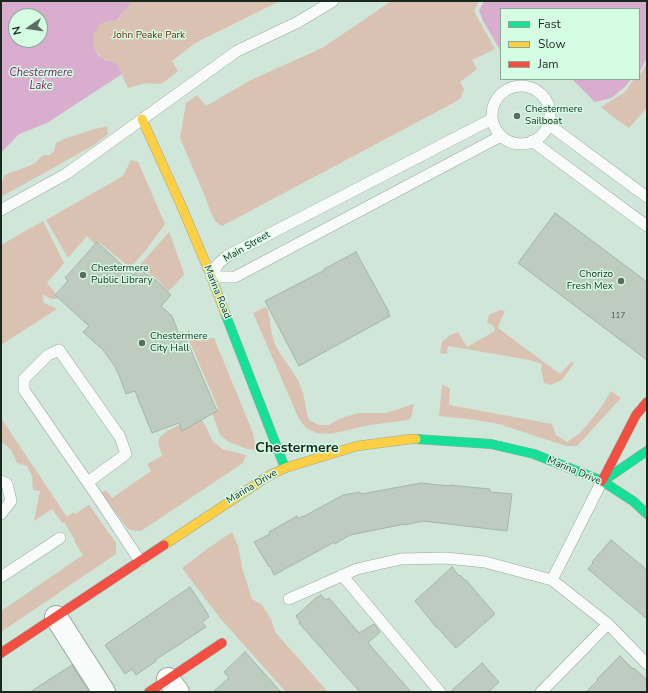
<!DOCTYPE html>
<style>
body{margin:0}
#map{position:relative;width:648px;height:693px;overflow:hidden;background:#d0e6d8;font-family:"Nunito Sans",sans-serif}
canvas{display:block}
.frame{position:absolute;inset:0;border:2px solid #1a2920;pointer-events:none}
.legend{position:absolute;left:500px;top:8px;width:140px;height:72px;box-sizing:border-box;background:#d4fde3;border:1px solid #8aa895;margin:0;padding:5px 7px;list-style:none;font-size:12px;color:#1a2920}
.legend li{display:flex;align-items:center;gap:8px;height:20px}
.legend b{width:20px;border:1px solid #8aa895}
.north{position:absolute;left:8px;top:8px;width:40px;height:40px;box-sizing:border-box;background:#d4fde3;border:1px solid #8aa895;border-radius:50%;rotate:257deg;font-size:11px;font-weight:700;line-height:16px;text-align:center;color:#1a2920}
.north::after{content:'';display:block;margin:auto;width:14px;height:18px;background:#5a6b60;clip-path:polygon(50% 0,100% 100%,50% 72%,0 100%)}
</style>
<div id="map">
<canvas width="648" height="693"></canvas>
<div class="frame"></div>
<ul class="legend">
<li><b style="height:5px;background:#16e098"></b>Fast</li>
<li><b style="height:5px;background:#ffcf43"></b>Slow</li>
<li><b style="height:5px;background:#f24e42"></b>Jam</li>
</ul>
<div class="north">N</div>
</div>
<script>
const context = document.querySelector('canvas').getContext('2d');
context.lineJoin = 'round';
function fill(path, color) { context.fillStyle = color; context.fill(path, 'evenodd'); }
const toPath = rows => new Path2D(rows.map(r => 'M' + r).join(''));
function stroke(path, color, width, dash) { context.strokeStyle = color; context.lineWidth = width; context.lineCap = dash ? 'butt' : 'round'; context.setLineDash(dash || []); context.stroke(path); }
function drawText(font, color, halo, rows, align = 'center') {
  context.font = font + ' "Nunito Sans",sans-serif'; context.lineWidth = 3; context.setLineDash([]); context.textBaseline = 'middle'; context.strokeStyle = halo; context.fillStyle = color; for (const [text, x, y, turn = 0] of rows) {
    context.save(); context.translate(x, y); context.rotate((+turn || 0) * Math.PI / 180); context.textAlign = isNaN(turn) ? turn : align; if (halo) context.strokeText(text, 0, 0); context.fillText(text, 0, 0); context.restore();
  }
}
fill(toPath([
 [133,1,280,1,195,43,172,61,178,71,164,82,160,84,146,83,128,88,116,62,110,61,102,58,95,50,93,44,93,40,94,33,99,26,103,23,111,20,118,21,121,14],
 [391,1,479,1,474,11,495,49,472,60,477,69,460,82,464,89,461,98,455,102,222,226,216,222,211,213,204,194,180,138,186,103,197,95,206,106,251,80,322,48,371,15],
 [647,62,647,108,629,128,616,119,601,107,625,92,634,79,639,79,639,74,642,72],
 [107,126,108,134,94,145,1,197,1,186,4,176,7,174,21,169,34,164,43,155,50,155,54,151,56,143,64,139,91,130],
 [131,160,138,162,165,224,146,250,130,268,99,242,96,245,87,236,68,258,46,220,123,176],
 [43,221,64,263,47,283,55,292,57,299,51,299,42,294,44,303,57,309,1,345,1,245],
 [169,232,183,270,184,275,173,287,168,291,158,280,141,268,138,267],
 [266,307,268,310,272,335,276,347,298,380,303,393,307,413,309,420,319,425,329,425,339,419,358,413,386,413,414,404,411,418,408,420,370,425,330,434,316,433,306,428,299,419,253,313],
 [500,310,505,311,499,324,498,328,560,374,571,362,574,363,562,380,550,385,544,383,541,369,542,364,530,360,448,346,447,354,440,353,442,342,450,335,458,332,467,347,495,331,494,326,487,323,489,315],
 [189,330,192,337,203,339,214,338,253,433,256,450,247,449,229,442,220,435,212,413,218,408,186,333],
 [442,385,450,388,449,405,552,424,556,435,567,442,580,433,587,425,602,406,611,391,621,398,577,446,566,446,499,424,469,419,439,416],
 [199,415,206,427,212,440,222,449,246,455,243,463,141,531,136,531,128,529,101,493,106,490,112,498,151,471,147,464,162,456,158,442,160,437,167,431],
 [1,418,67,517,74,512,75,514,89,505,116,543,116,554,1,632,1,611,83,555,74,541,75,540,64,522,62,523,52,509,34,521,40,491,33,490,32,476,27,466,17,463,11,450,3,443,1,444],
 [232,532,238,546,243,571,252,599,262,605,271,619,275,632,328,692,286,692,220,618,182,568,207,549]
]), '#d9c2b2');
fill(toPath([
 [1,1,133,1,121,14,117,21,111,20,103,23,99,26,94,33,93,40,93,44,95,50,98,55,105,60,116,62,122,74,47,123,19,134,1,153],
 [16,16,40,16,40,40,16,40],
 [484,1,647,1,647,57,641,70,639,72,639,9,501,9,501,55,499,48,483,21,479,10],
 [572,79,631,79,625,87,611,98,595,102]
]), '#d9adce');
const building = toPath([
 [555,213,647,282,647,360,518,263,555,213],
 [97,242,133,275,139,269,157,281,171,295,161,306,172,316,179,334,183,332,217,411,182,431,179,423,152,433,135,391,126,394,119,375,114,365,103,350,83,332,89,326,55,295,68,281,65,278,97,242],
 [356,252,389,312,388,312,390,316,299,366,265,301,325,270,324,269,356,252],
 [421,483,450,486,450,485,459,486,490,489,490,492,512,494,507,531,423,521,405,525,405,524,350,535,335,544,334,542,331,544,274,575,270,566,269,567,254,542,270,534,269,532,297,516,298,519,302,516,303,517,343,495,360,492,361,494,421,483],
 [611,540,647,570,647,619,588,569,593,563,592,562,611,540],
 [452,567,459,576,460,575,466,581,466,580,495,614,456,648,443,634,436,626,436,627,415,601,452,567],
 [190,587,207,613,209,617,202,622,206,627,155,660,156,661,136,675,132,669,125,674,105,645,190,587],
 [321,595,326,600,329,598,359,633,374,624,380,632,368,643,411,692,360,692,306,631,299,623,300,622,296,616,317,597,318,597,321,595],
 [245,652,281,692,213,692,229,678,224,672,245,652],
 [620,656,633,669,634,668,647,680,647,692,586,692,598,680,597,679,620,656],
 [482,663,499,682,488,692,450,692,482,663],
 [72,665,89,692,30,692,72,665]
]);
fill(building, '#bdccbf');
stroke(building, '#a6b4a8', 1);
const lane = toPath([
 '492 115a29 29 0 1 1 58 0a29 29 0 1 1-58 0Z',
 [492,119,227,256,218,264,211,276,223,277,235,277,501,136],
 [548,124,647,197],
 [532,141,647,226],
 [1,210,66,174,237,51,298,22,333,1],
 [1,481,7,484,11,501,1,514],
 [88,482,126,454,120,437,59,350,48,355,24,379,24,390,97,496,140,561],
 [342,575,440,692],
 [1,577,60,538],
 [552,580,602,481],
 [289,599,357,569,401,559,446,558,485,562,552,580,608,624,647,664],
 [541,692,608,624]
]);
const street = toPath([
 [56,617,104,692],
 [168,679,178,692]
]);
const fast = toPath([
 [225,313,285,468],
 [416,439,491,444,534,454,602,481,633,501,647,514],
 [603,481,647,451]
]);
const slow = toPath([
 [142,119,181,205,211,276,225,313],
 [164,545,270,475,285,468,357,446,411,439,416,439]
]);
const jam = toPath([
 [602,481,636,415,647,402],
 [1,653,164,545],
 [149,692,222,643]
]);
stroke(lane, '#97a89e', 12);
stroke(street, '#97a89e', 24);
stroke(fast, '#97a89e', 10);
stroke(slow, '#97a89e', 10);
stroke(jam, '#97a89e', 10);
stroke(lane, '#f8fbf9', 11);
stroke(street, '#f8fbf9', 22);
stroke(fast, '#16e098', 9);
stroke(slow, '#ffcf43', 9);
stroke(jam, '#f24e42', 9);
for (const [x, y, r, color] of [
 [517,116,4,"#5a6b60"],
 [83,275,4,"#5a6b60"],
 [621,281,4,"#5a6b60"],
 [142,343,4,"#5a6b60"]
]) { const dot = new Path2D(); dot.arc(x, y, r, 0, 2 * Math.PI); context.fillStyle = color; context.fill(dot); stroke(dot, '#d4fde3', 1.5); }
drawText('8px', '#435248', null, [
 ["117",618,316]
]);
drawText('10px', '#681e04', '#d4fde3', [
 ["John Peake Park",149,36]
]);
drawText('10px', '#1a2920', '#d4fde3', [
 ["Chestermere",525,110],
 ["Sailboat",525,122],
 ["Chestermere",91,269],
 ["Public Library",91,281],
 ["Chorizo",613,275,"right"],
 ["Fresh Mex",613,287,"right"],
 ["Chestermere",150,337],
 ["City Hall",150,349]
], 'left');
drawText('10px', '#1a2920', '#d4fde3', [
 ["Main Street",247,247,-30],
 ["Marina Road",217,292,68],
 ["Marina Drive",574,471,23],
 ["Marina Drive",252,487,-31]
]);
drawText('italic 11px', '#752163', '#d4fde3', [
 ["Chestermere",41,73],
 ["Lake",41,86]
]);
drawText('bold 14px', '#1a2920', '#d4fde3', [
 ["Chestermere",297,449]
]);
</script>
